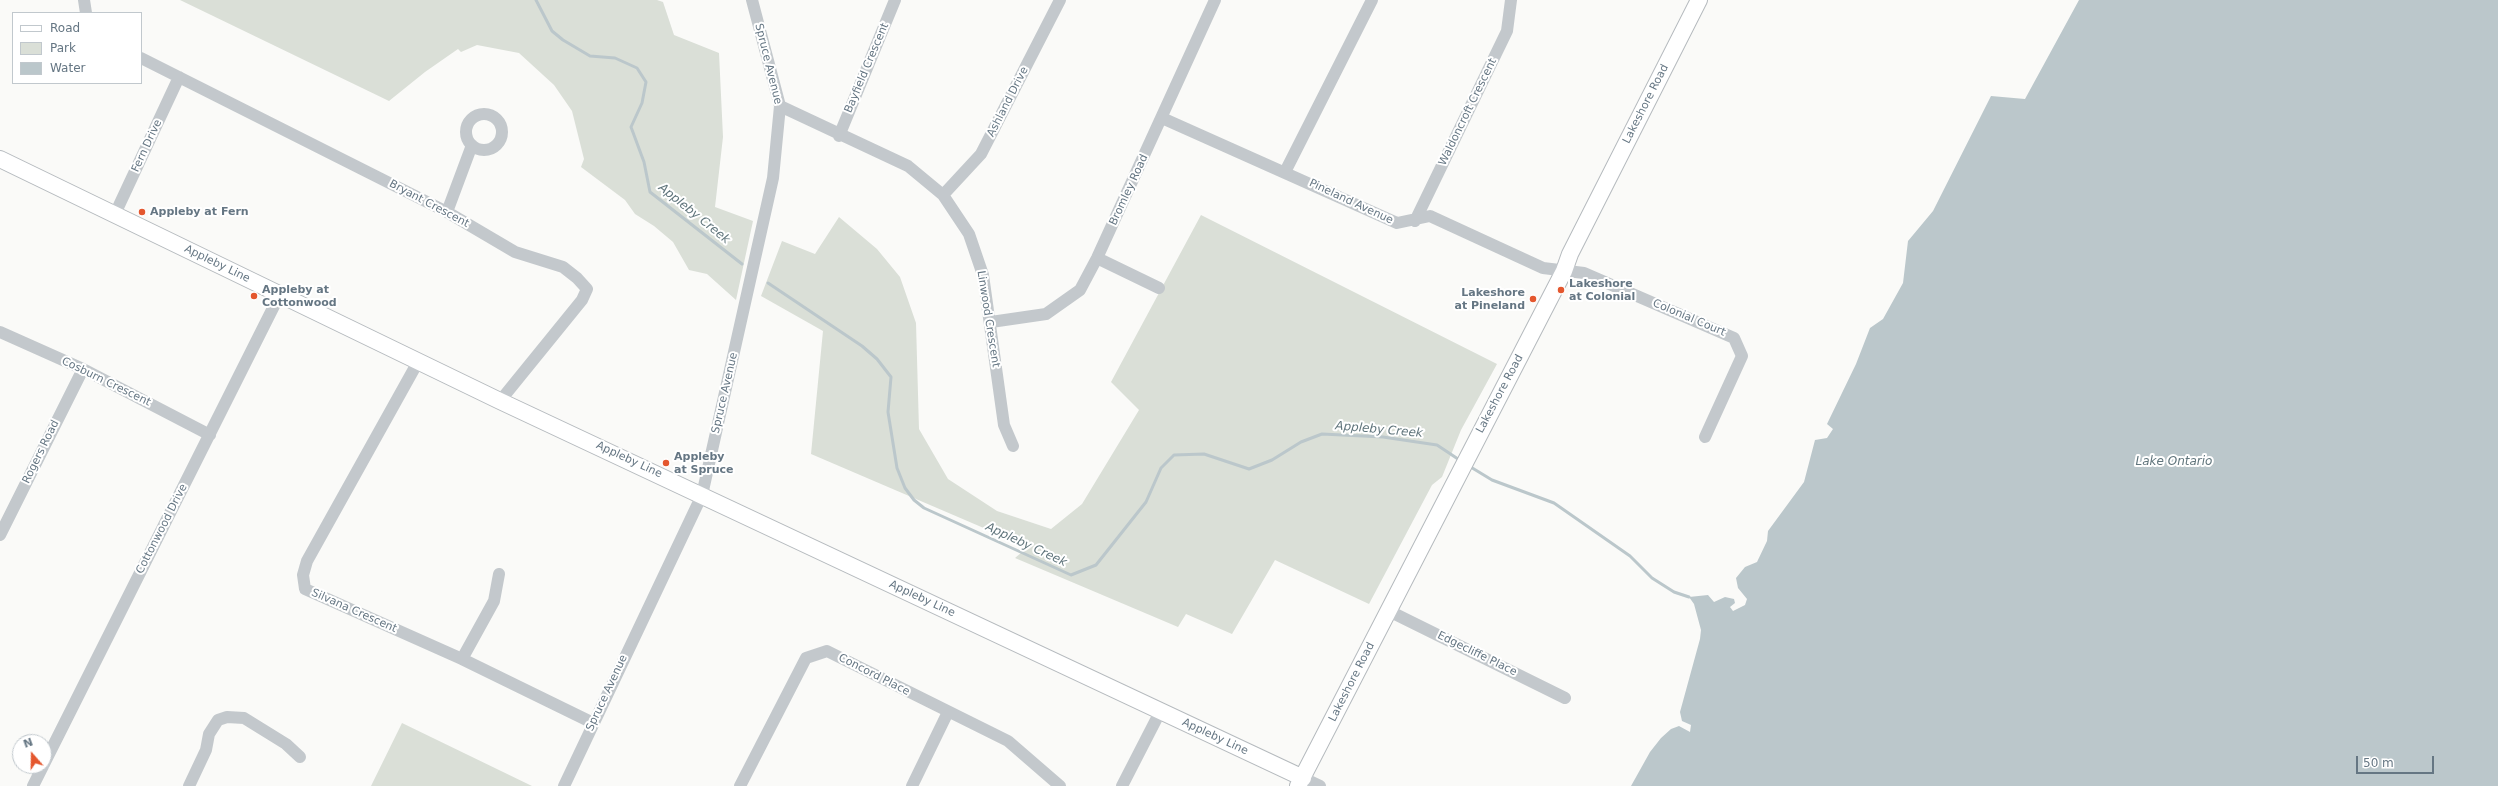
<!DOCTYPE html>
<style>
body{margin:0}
#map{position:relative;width:2498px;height:786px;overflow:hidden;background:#fafaf8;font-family:"DejaVu Sans",sans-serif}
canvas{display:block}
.legend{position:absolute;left:12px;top:12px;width:130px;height:72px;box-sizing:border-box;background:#fff;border:1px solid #c1c8cd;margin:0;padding:5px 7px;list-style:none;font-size:12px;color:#657683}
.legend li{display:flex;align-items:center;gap:8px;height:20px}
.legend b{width:20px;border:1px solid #c1c8cd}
.north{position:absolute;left:12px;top:734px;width:40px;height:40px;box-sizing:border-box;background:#fff;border:1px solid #c1c8cd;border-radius:50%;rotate:340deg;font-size:11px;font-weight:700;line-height:16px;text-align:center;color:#657683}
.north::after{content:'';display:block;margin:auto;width:14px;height:18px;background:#e4572e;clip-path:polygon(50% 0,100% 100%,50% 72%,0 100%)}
.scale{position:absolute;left:2356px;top:756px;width:78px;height:18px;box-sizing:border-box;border:2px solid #657683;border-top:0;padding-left:5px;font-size:12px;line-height:14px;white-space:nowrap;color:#657683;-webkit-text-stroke:3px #fff;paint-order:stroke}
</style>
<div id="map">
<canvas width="2498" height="786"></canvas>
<ul class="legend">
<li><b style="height:5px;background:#fff"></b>Road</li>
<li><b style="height:11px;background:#dadfd7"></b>Park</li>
<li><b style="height:11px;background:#bbc7cb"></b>Water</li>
</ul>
<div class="north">N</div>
<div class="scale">50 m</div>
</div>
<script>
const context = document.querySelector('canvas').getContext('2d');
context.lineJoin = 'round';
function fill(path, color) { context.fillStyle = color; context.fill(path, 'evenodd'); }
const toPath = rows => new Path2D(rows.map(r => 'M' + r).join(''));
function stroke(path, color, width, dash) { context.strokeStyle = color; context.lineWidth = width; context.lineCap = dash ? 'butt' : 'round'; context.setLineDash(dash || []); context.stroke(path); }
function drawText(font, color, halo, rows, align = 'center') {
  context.font = font + ' "DejaVu Sans",sans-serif'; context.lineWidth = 4; context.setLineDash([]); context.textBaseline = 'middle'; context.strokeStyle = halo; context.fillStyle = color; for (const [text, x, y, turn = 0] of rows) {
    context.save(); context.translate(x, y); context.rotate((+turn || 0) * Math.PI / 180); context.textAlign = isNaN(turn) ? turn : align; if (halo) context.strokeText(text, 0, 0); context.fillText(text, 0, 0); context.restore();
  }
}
fill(toPath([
 [180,0,657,0,663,2,674,35,719,53,723,137,715,207,753,221,736,300,707,274,689,270,673,242,654,226,635,214,625,200,581,167,584,159,572,111,554,85,519,53,477,45,461,52,458,49,425,72,389,101],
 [1201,215,1497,364,1461,430,1442,477,1432,485,1369,604,1275,560,1232,634,1186,614,1178,627,1015,558,1028,547,811,454,823,331,761,296,782,241,815,254,839,217,877,249,900,277,916,323,919,429,948,479,997,511,1051,529,1082,504,1139,410,1111,382],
 [402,723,532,786,371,786]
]), '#dadfd7');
fill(toPath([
 [2079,0,2498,0,2498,786,1631,786,1650,752,1661,738,1671,729,1679,726,1690,732,1691,725,1682,721,1680,712,1700,639,1701,630,1694,604,1689,597,1708,595,1714,602,1725,597,1734,599,1735,603,1730,607,1733,611,1745,605,1747,599,1738,588,1736,578,1745,567,1757,562,1767,541,1768,531,1804,482,1815,440,1827,438,1833,429,1827,424,1856,364,1870,328,1883,319,1903,283,1908,241,1933,211,1991,96,2025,99]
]), '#bbc7cb');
stroke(toPath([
 [536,0,552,31,563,40,590,56,615,58,637,68,646,82,642,103,631,127,644,162,650,192,742,264],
 [768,283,862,346,877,359,891,377,888,412,897,468,905,488,914,500,924,508,1071,575,1096,565,1146,502,1161,468,1174,455,1204,454,1249,469,1272,460,1301,442,1322,434,1383,437,1437,445,1461,461],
 [1469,466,1492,480,1554,503,1630,556,1652,578,1674,592,1689,597]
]), '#bbc7cb', 3);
const major = toPath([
 [0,159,500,401,1303,778],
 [1298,786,1564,271,1570,254,1699,0]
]);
stroke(major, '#b5babe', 18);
stroke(toPath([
 [84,0,86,13],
 [141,58,447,212,515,252,563,267,577,278,587,289,582,300,500,401],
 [780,106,908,166,943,195,969,234,983,275,1004,425,1013,446],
 '466 132a18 18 0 1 1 36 0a18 18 0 1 1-36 0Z',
 [1162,118,1397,223,1430,216,1543,268,1584,273,1734,338,1742,356,1705,437],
 [839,136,895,0],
 [1285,172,1372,0],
 [943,195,981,154,1060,0],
 [447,212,472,145],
 [115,214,179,77],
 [1415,221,1507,31,1511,0],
 [1097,258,1159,288],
 [991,322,1046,314,1080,290,1097,258,1215,0],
 [0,332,83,369,210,435],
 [419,360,307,561,303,575,305,589,462,659,593,723],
 [0,535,83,369],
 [1389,611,1565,698],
 [462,659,494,601,499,574],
 [44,764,280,294],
 [1303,778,1320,786],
 [33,786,43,766],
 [189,786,206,750,209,734,218,720,227,717,244,718,286,744,300,757],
 [564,786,702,495,773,178,780,106,752,0],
 [740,786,806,658,827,651,1008,741,1060,786],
 [912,786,948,712],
 [1122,786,1160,712]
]), '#c3c8cc', 12);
stroke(major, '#fff', 16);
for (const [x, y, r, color] of [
 [142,212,4,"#e4572e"],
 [1561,290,4,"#e4572e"],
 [254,296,4,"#e4572e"],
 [1533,299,4,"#e4572e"],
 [666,463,4,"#e4572e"]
]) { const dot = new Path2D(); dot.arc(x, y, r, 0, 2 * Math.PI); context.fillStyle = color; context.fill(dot); stroke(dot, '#fff', 1.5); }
drawText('11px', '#657683', '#fff', [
 ["Spruce Avenue",768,64,76],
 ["Bayfield Crescent",867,68,-67],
 ["Ashland Drive",1008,102,-63],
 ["Lakeshore Road",1646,104,-63],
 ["Waldoncroft Crescent",1468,112,-64],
 ["Fern Drive",147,146,-65],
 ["Bromley Road",1129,190,-65],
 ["Pineland Avenue",1351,202,25],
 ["Bryant Crescent",429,204,28],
 ["Appleby Line",217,264,26],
 ["Colonial Court",1689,318,23],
 ["Linwood Crescent",988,319,81],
 ["Cosburn Crescent",106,382,26],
 ["Spruce Avenue",725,393,-77],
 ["Lakeshore Road",1500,394,-62],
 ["Rogers Road",41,452,-64],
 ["Appleby Line",629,460,25],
 ["Cottonwood Drive",162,529,-63],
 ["Appleby Line",922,599,25],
 ["Silvana Crescent",354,611,24],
 ["Edgecliffe Place",1477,654,26],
 ["Concord Place",874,675,27],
 ["Lakeshore Road",1352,682,-63],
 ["Spruce Avenue",607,693,-65],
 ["Appleby Line",1215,737,25]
]);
drawText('bold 11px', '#657683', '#fff', [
 ["Appleby at Fern",150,212],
 ["Lakeshore",1569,284],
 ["at Colonial",1569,297],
 ["Appleby at",262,290],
 ["Cottonwood",262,303],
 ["Lakeshore",1525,293,"right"],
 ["at Pineland",1525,306,"right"],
 ["Appleby",674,457],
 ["at Spruce",674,470]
], 'left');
drawText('italic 12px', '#60757c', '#fff', [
 ["Appleby Creek",694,214,39],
 ["Appleby Creek",1379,430,5],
 ["Lake Ontario",2174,462],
 ["Appleby Creek",1026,545,25]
]);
</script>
